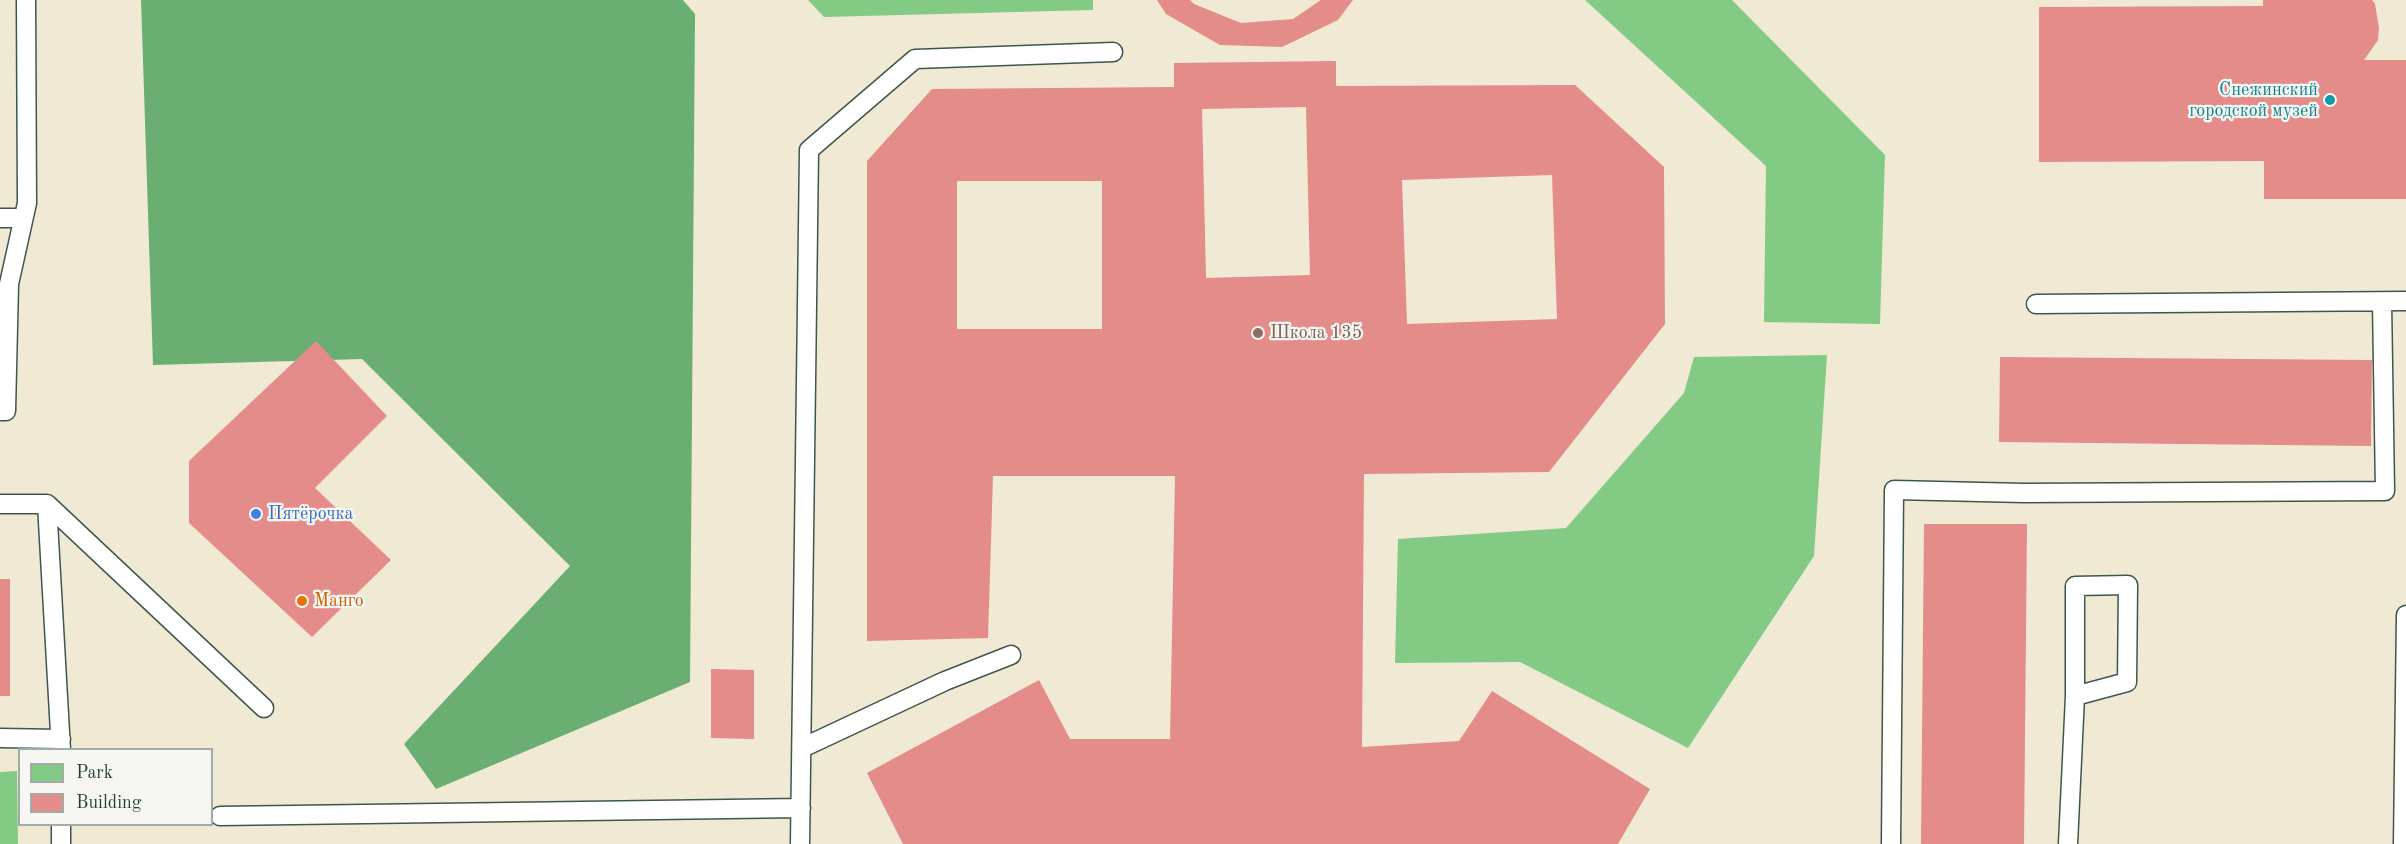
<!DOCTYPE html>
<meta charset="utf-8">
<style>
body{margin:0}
#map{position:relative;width:2406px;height:844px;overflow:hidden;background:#f0e9d4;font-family:"Old Standard TT",serif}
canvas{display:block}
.legend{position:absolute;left:18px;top:748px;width:195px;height:78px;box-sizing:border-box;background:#f6f6f2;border:2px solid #a0aca6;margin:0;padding:8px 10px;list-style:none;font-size:18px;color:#1f3d34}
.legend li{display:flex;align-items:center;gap:12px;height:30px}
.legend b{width:30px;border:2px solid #a0aca6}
</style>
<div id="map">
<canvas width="2406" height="844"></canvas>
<ul class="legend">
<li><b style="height:16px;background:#83ca85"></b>Park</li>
<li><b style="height:16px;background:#e48c89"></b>Building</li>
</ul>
</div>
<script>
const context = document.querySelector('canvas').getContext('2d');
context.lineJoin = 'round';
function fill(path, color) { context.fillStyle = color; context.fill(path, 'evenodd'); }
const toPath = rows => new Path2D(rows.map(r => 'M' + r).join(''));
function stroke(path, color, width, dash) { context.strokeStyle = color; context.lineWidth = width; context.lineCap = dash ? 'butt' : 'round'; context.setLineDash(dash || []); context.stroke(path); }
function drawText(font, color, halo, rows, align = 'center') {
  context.font = font + ' "Old Standard TT",serif'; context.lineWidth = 4.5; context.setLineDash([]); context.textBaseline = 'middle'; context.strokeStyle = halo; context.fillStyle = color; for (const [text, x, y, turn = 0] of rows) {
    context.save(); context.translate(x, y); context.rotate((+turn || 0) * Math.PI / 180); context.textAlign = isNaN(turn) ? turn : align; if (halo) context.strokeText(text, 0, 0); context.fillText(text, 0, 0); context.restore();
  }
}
fill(toPath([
 [808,0,1093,0,1093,10,824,17],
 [1585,0,1732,0,1885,155,1880,324,1764,322,1766,166],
 [1827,355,1814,556,1688,748,1520,662,1395,663,1398,539,1566,528,1684,393,1694,357],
 [17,771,18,844,0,844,0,772]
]), '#83ca85');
fill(toPath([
 [141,0,683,0,695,14,690,682,436,789,404,744,570,566,362,359,153,365]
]), '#6aae72');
fill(toPath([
 [1157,0,1190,0,1194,4,1241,23,1293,19,1321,0,1353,0,1338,20,1282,47,1220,45,1166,14],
 [2263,0,2372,0,2375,4,2379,28,2378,40,2364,60,2406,60,2406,199,2264,199,2264,161,2039,162,2039,7,2263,6],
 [1336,61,1336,86,1575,85,1664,167,1665,324,1549,472,1364,474,1362,747,1459,741,1492,691,1650,789,1618,844,903,844,867,773,1039,680,1070,739,1170,739,1175,476,993,476,988,638,867,641,867,161,932,89,1174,87,1174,63],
 [1306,107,1310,275,1206,278,1202,109],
 [1552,175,1557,319,1407,324,1402,180],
 [957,181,1102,181,1102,329,957,329],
 [316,341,387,416,315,488,391,560,312,637,189,523,189,461],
 [2000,357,2372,360,2371,446,1999,442],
 [1924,524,2027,524,2024,844,1921,844],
 [0,579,10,579,10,696,0,696],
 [711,669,754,670,754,739,711,738]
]), '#e48c89');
const lane = toPath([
 [0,218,23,218],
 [2036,304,2406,301],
 [0,411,6,411,9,284,27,203,26,0],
 [0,504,47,504,264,708],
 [47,504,61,750],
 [0,738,61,739],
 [802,748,945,681,1011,655],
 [220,816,801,808],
 [61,824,61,844],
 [800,844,809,150,915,59,1113,52],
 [1891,844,1894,490,2024,493,2385,491,2382,302],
 [2068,844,2075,696,2075,586,2128,585,2127,682,2075,696],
 [2403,844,2406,615]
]);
stroke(lane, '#3e574c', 21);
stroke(lane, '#fff', 18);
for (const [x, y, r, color] of [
 [2330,100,6,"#0f9aa8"],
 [1258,333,6,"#8d6e63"],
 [256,514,6,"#3f7fe0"],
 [302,601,6,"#e8710a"]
]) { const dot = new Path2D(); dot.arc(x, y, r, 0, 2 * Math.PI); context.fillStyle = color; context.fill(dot); stroke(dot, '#f6f6f2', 2); }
drawText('18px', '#0d838f', '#f6f6f2', [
 ["Снежинский",2318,90],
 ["городской музей",2318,111]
], 'right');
drawText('18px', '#785e54', '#f6f6f2', [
 ["Школа 135",1270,333]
], 'left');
drawText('18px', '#366cbe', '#f6f6f2', [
 ["Пятёрочка",268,514]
], 'left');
drawText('18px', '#c56008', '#f6f6f2', [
 ["Манго",314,601]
], 'left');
</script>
